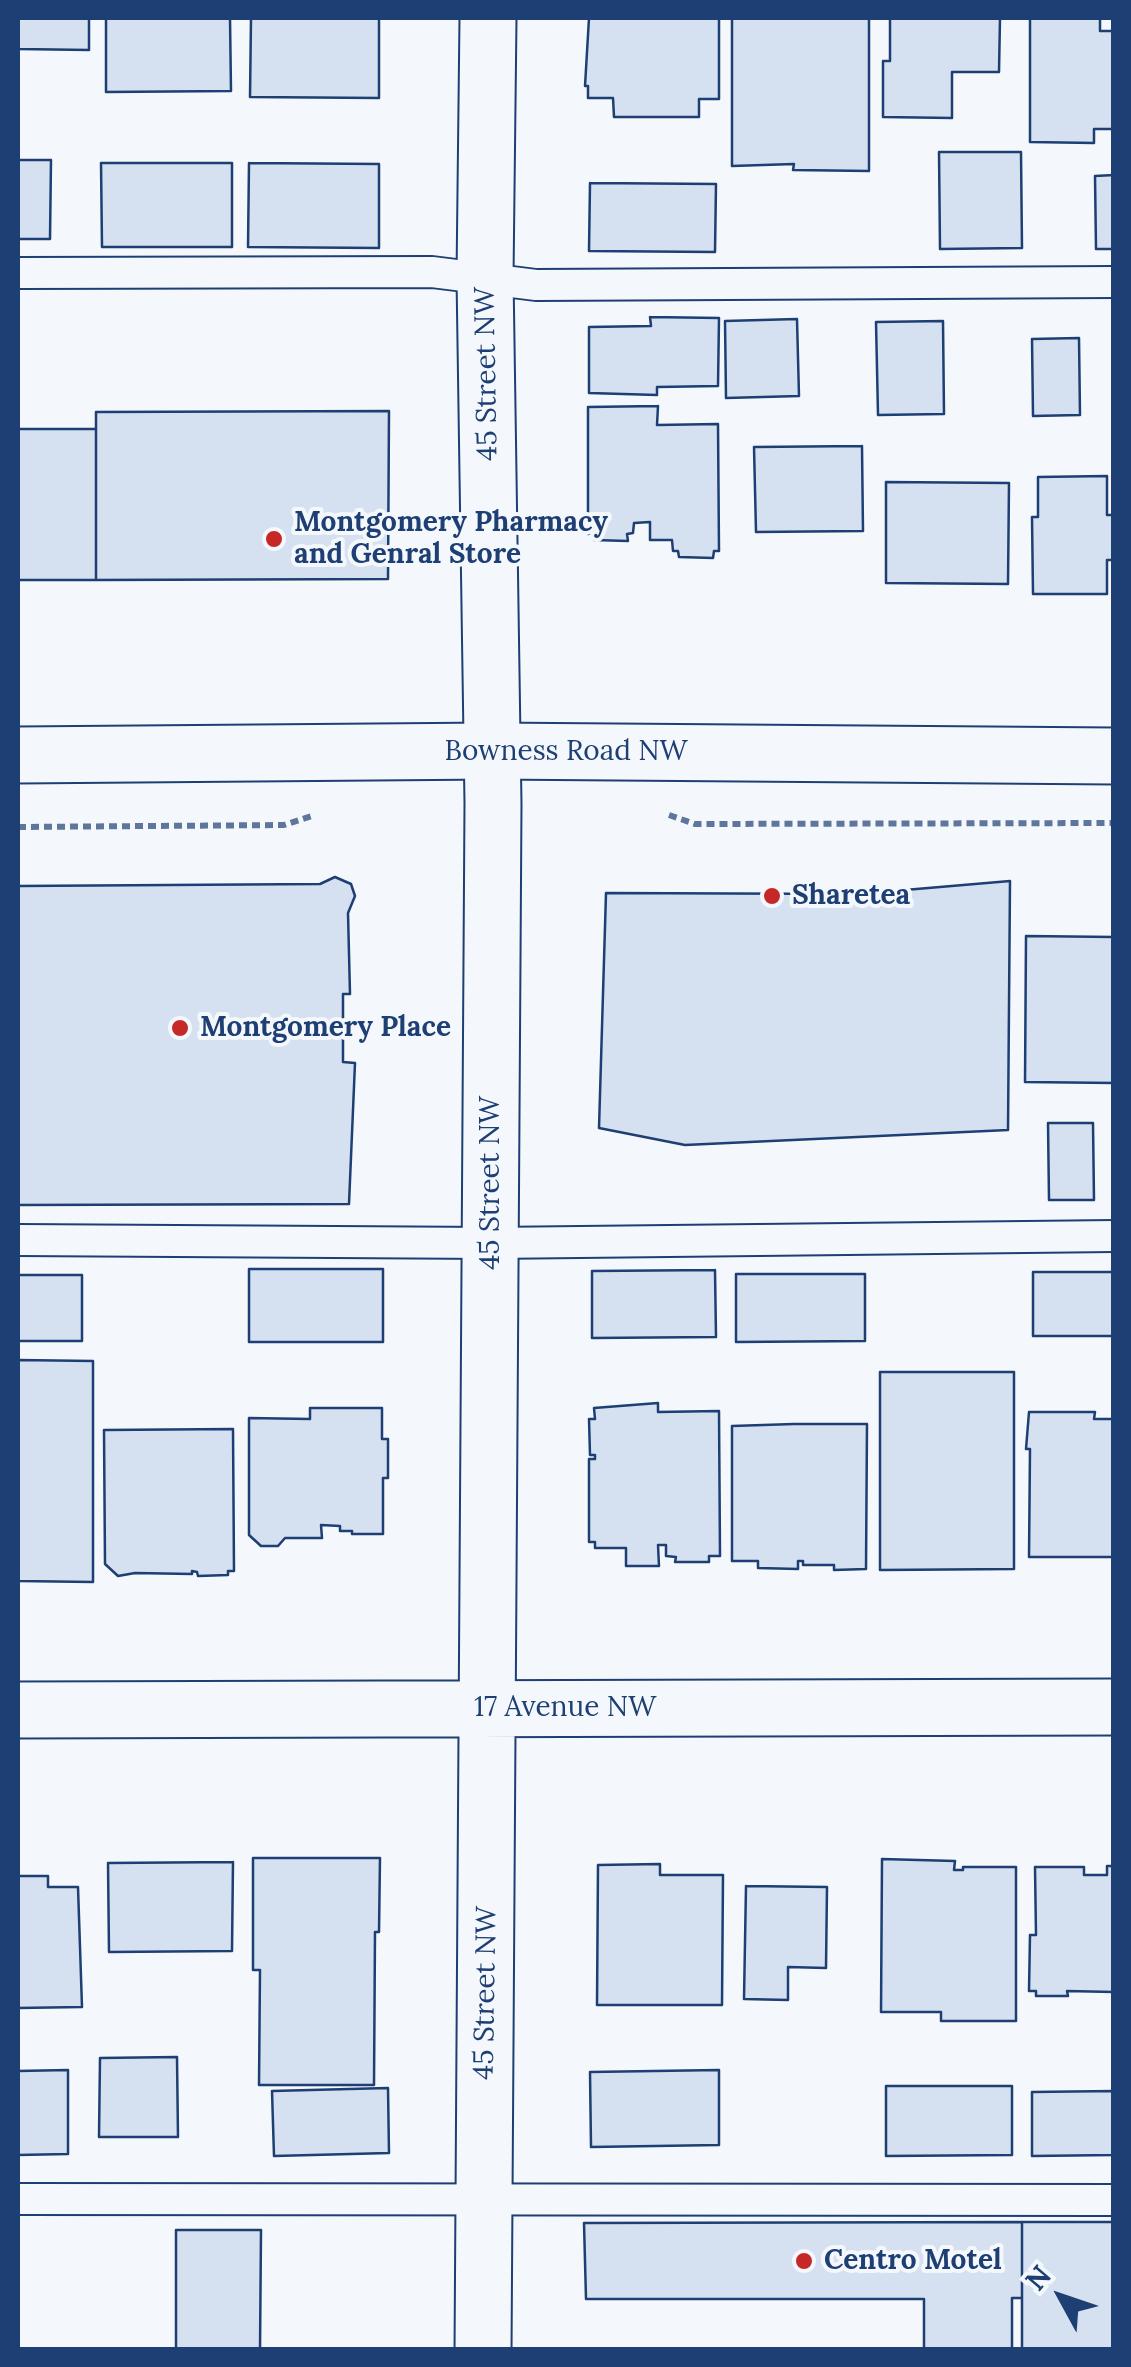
<!DOCTYPE html>
<style>
body{margin:0}
#map{position:relative;width:1131px;height:2367px;overflow:hidden;background:#f4f7fb;font-family:Lora,serif}
canvas{display:block}
.frame{position:absolute;inset:0;border:20px solid #1d3f73;pointer-events:none}
.north{position:absolute;left:1011px;top:2247px;width:100px;height:100px;-webkit-text-stroke:8px #f4f7fb;paint-order:stroke;rotate:310deg;font-size:28px;font-weight:700;line-height:40px;text-align:center;color:#1d3f73}
.north::after{content:'';display:block;margin:auto;width:35px;height:45px;background:#1d3f73;clip-path:polygon(50% 0,100% 100%,50% 72%,0 100%)}
</style>
<div id="map">
<canvas width="1131" height="2367"></canvas>
<div class="frame"></div>
<div class="north">N</div>
</div>
<script>
const context = document.querySelector('canvas').getContext('2d');
context.lineJoin = 'round';
function fill(path, color) { context.fillStyle = color; context.fill(path, 'evenodd'); }
const toPath = rows => new Path2D(rows.map(r => 'M' + r).join(''));
function stroke(path, color, width, dash) { context.strokeStyle = color; context.lineWidth = width; context.lineCap = dash ? 'butt' : 'round'; context.setLineDash(dash || []); context.stroke(path); }
function drawText(font, color, halo, rows, align = 'center') {
  context.font = font + ' Lora,serif'; context.lineWidth = 8; context.setLineDash([]); context.textBaseline = 'middle'; context.strokeStyle = halo; context.fillStyle = color; for (const [text, x, y, turn = 0] of rows) {
    context.save(); context.translate(x, y); context.rotate((+turn || 0) * Math.PI / 180); context.textAlign = isNaN(turn) ? turn : align; if (halo) context.strokeText(text, 0, 0); context.fillText(text, 0, 0); context.restore();
  }
}
const building = toPath([
 [18,18,89,18,89,50,18,49,18,18],
 [106,18,230,18,231,91,106,92,106,18],
 [251,18,379,18,379,98,250,97,251,18],
 [586,18,719,18,719,99,699,99,699,117,614,117,613,98,588,98,588,86,585,86,589,18,586,18],
 [732,18,869,18,869,171,793,170,794,164,732,166,732,18],
 [890,18,1000,18,999,72,952,72,952,118,883,117,883,61,890,61,890,18],
 [1030,18,1100,18,1100,31,1114,31,1114,129,1094,129,1094,143,1030,142,1030,18],
 [939,152,1021,152,1022,248,940,249,939,152],
 [18,160,51,160,50,239,18,239,18,160],
 [101,163,232,163,232,247,102,247,101,163],
 [249,163,379,164,379,248,248,247,249,163],
 [1114,175,1114,249,1096,249,1095,176,1114,175],
 [590,183,716,184,715,252,589,251,590,183],
 [650,317,719,318,718,386,657,387,657,395,589,393,589,327,651,326,650,317],
 [797,319,799,396,726,398,725,321,797,319],
 [943,321,944,414,878,415,876,322,943,321],
 [1079,338,1080,415,1033,416,1032,339,1079,338],
 [658,406,657,425,718,424,719,551,714,551,713,558,679,557,678,551,673,551,672,540,650,540,650,522,634,523,633,533,627,534,628,541,594,540,593,533,588,534,588,407,658,406],
 [389,411,388,579,96,580,96,412,389,411],
 [18,429,96,429,96,580,18,580,18,429],
 [862,446,863,531,756,532,754,447,862,446],
 [1107,476,1107,515,1114,515,1114,560,1107,560,1107,594,1033,594,1032,517,1038,517,1038,477,1107,476],
 [886,482,1009,483,1008,584,886,583,886,482],
 [335,877,351,884,355,896,348,913,350,994,343,994,343,1062,355,1063,349,1204,18,1205,18,886,320,884,335,877],
 [1010,881,1008,1130,685,1145,599,1128,606,893,858,894,1010,881],
 [1026,936,1114,937,1114,1083,1025,1082,1026,936],
 [1048,1123,1093,1123,1094,1200,1049,1200,1048,1123],
 [249,1269,383,1269,383,1342,249,1342,249,1269],
 [715,1270,716,1337,592,1338,592,1271,715,1270],
 [1033,1272,1114,1272,1114,1336,1033,1336,1033,1272],
 [736,1274,865,1274,865,1341,736,1342,736,1274],
 [18,1275,82,1275,82,1341,18,1341,18,1275],
 [18,1360,93,1361,93,1582,18,1581,18,1360],
 [880,1372,1014,1372,1014,1569,880,1570,880,1372],
 [658,1403,658,1412,719,1411,720,1556,709,1556,709,1562,675,1562,676,1557,666,1556,666,1545,658,1545,659,1566,626,1566,626,1548,595,1548,595,1542,589,1542,589,1459,595,1459,595,1455,590,1455,589,1419,595,1419,594,1408,658,1403],
 [310,1408,382,1408,382,1439,388,1439,388,1478,383,1478,383,1534,352,1534,352,1531,340,1531,340,1526,321,1525,322,1538,285,1538,278,1546,261,1546,249,1535,249,1418,310,1419,310,1408],
 [1029,1412,1095,1412,1094,1419,1114,1419,1114,1557,1029,1557,1030,1449,1026,1449,1029,1412],
 [794,1424,867,1424,866,1569,834,1570,834,1565,803,1565,803,1561,798,1561,798,1569,758,1568,758,1561,732,1561,732,1426,794,1424],
 [233,1429,234,1571,228,1571,228,1575,198,1576,197,1572,192,1571,192,1574,135,1573,118,1576,105,1564,104,1430,233,1429],
 [253,1858,380,1858,379,1932,375,1932,374,2085,259,2085,260,1970,253,1970,253,1858],
 [882,1859,955,1861,954,1870,963,1870,963,1867,1016,1867,1016,2021,941,2021,941,2012,881,2012,882,1859],
 [233,1862,232,1951,109,1952,108,1863,233,1862],
 [660,1864,660,1875,723,1875,722,2005,597,2005,598,1865,660,1864],
 [1107,1866,1114,1866,1114,1992,1067,1991,1068,1996,1036,1996,1036,1991,1029,1991,1030,1935,1036,1935,1035,1867,1084,1867,1084,1875,1107,1875,1107,1866],
 [18,1876,48,1876,48,1887,78,1887,82,2007,18,2008,18,1876],
 [746,1886,827,1887,826,1968,788,1967,788,2000,744,1999,746,1886],
 [177,2057,178,2137,99,2137,100,2058,177,2057],
 [68,2070,68,2154,18,2155,18,2071,68,2070],
 [719,2070,719,2145,591,2147,590,2072,719,2070],
 [886,2086,1012,2086,1012,2155,886,2156,886,2086],
 [388,2088,389,2153,274,2156,272,2091,388,2088],
 [1114,2091,1114,2155,1032,2156,1032,2092,1114,2091],
 [1022,2222,1022,2298,1012,2298,1012,2350,924,2350,924,2299,586,2299,584,2223,1022,2222],
 [1022,2222,1114,2222,1114,2350,1022,2350,1022,2222],
 [176,2230,261,2230,260,2350,176,2350,176,2230]
]);
fill(building, '#d5e0f0');
stroke(building, '#1d3f73', 2.5);
const lane = toPath([
 [18,273,432,272,536,285,1114,282],
 [18,1240,491,1243,1114,1236],
 [18,2199,1114,2200]
]);
const street = toPath([
 [18,1710,1114,1707],
 [483,2350,493,804,485,277,488,18]
]);
const secondary = toPath([
 [18,755,492,751,1114,756]
]);
stroke(lane, '#1d3f73', 34);
stroke(street, '#1d3f73', 59);
stroke(secondary, '#1d3f73', 59);
stroke(toPath([
 [669,815,695,824,1114,823],
 [18,827,284,825,315,815]
]), '#5e769c', 6, [8, 5]);
stroke(lane, '#f4f7fb', 30);
stroke(street, '#f4f7fb', 55);
stroke(secondary, '#f4f7fb', 55);
for (const [x, y, r, color] of [
 [274,539,10,"#c62828"],
 [772,896,10,"#c62828"],
 [180,1028,10,"#c62828"],
 [804,2261,10,"#c62828"]
]) { const dot = new Path2D(); dot.arc(x, y, r, 0, 2 * Math.PI); context.fillStyle = color; context.fill(dot); stroke(dot, '#f4f7fb', 4); }
drawText('28px', '#1d3f73', '#f4f7fb', [
 ["45 Street NW",487,374,-91],
 ["Bowness Road NW",566,752],
 ["45 Street NW",491,1183,-90],
 ["17 Avenue NW",565,1708],
 ["45 Street NW",486,1993,-89]
]);
drawText('bold 28px', '#1d3f73', '#f4f7fb', [
 ["Montgomery Pharmacy",294,523],
 ["and Genral Store",294,555],
 ["Sharetea",792,896],
 ["Montgomery Place",200,1028],
 ["Centro Motel",824,2261]
], 'left');
</script>
